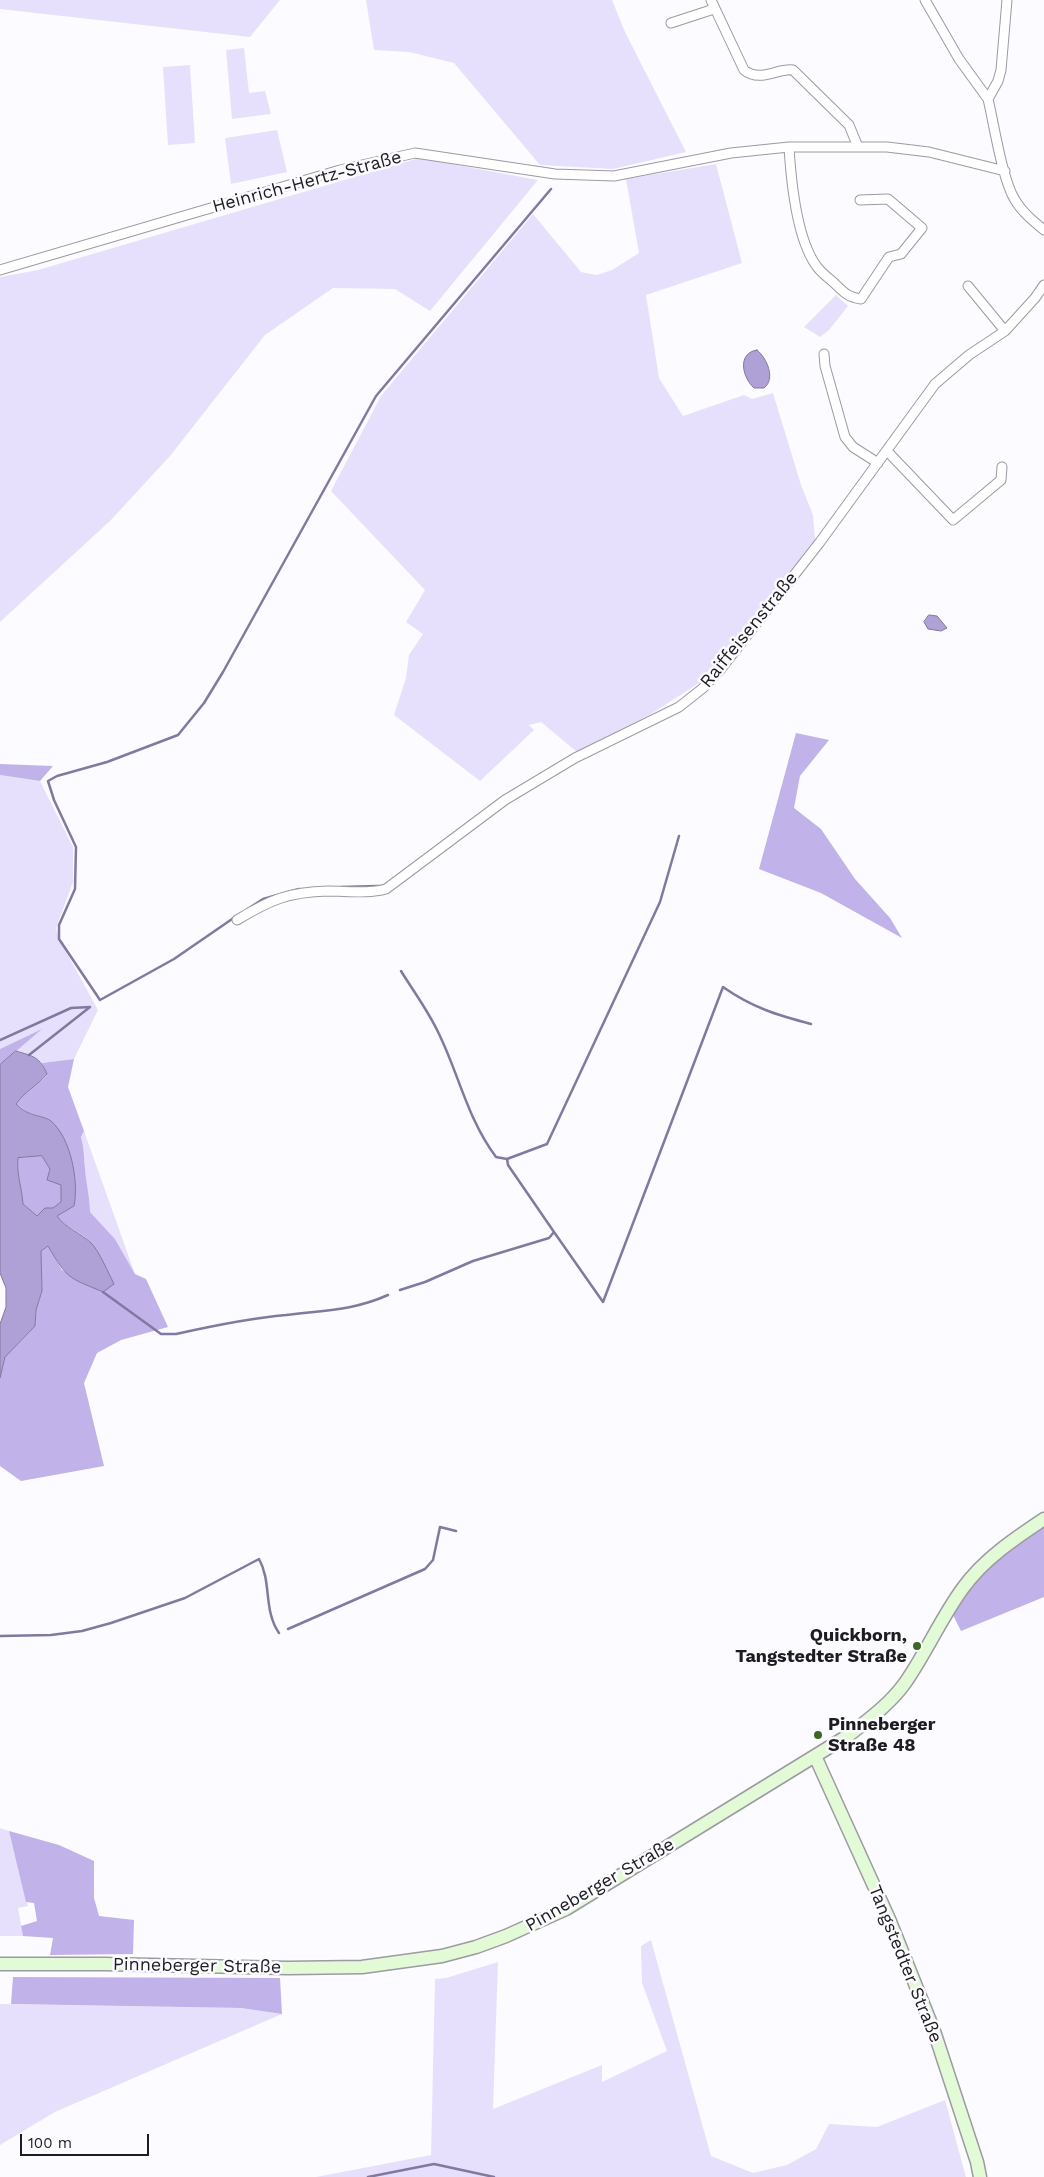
<!DOCTYPE html>
<meta charset="utf-8">
<style>
body{margin:0}
#map{position:relative;width:1044px;height:2177px;overflow:hidden;background:#fcfbff;font-family:"Work Sans",sans-serif}
canvas{display:block}
.scale{position:absolute;left:20px;top:2134px;width:129px;height:22px;box-sizing:border-box;border:2px solid #1d1c1f;border-top:0;padding-left:6px;font-size:15px;line-height:18px;white-space:nowrap;color:#1d1c1f;-webkit-text-stroke:4px #fcfbff;paint-order:stroke}
</style>
<div id="map">
<canvas width="1044" height="2177"></canvas>
<div class="scale">100 m</div>
</div>
<script>
const ctx = document.querySelector('canvas').getContext('2d');
ctx.lineJoin = 'round';
function fill(path, color) { ctx.fillStyle = color; ctx.fill(path, 'evenodd'); }
function trace(path, color, width, dash) { ctx.strokeStyle = color; ctx.lineWidth = width; ctx.lineCap = dash ? 'butt' : 'round'; ctx.setLineDash(dash || []); ctx.stroke(path); }
function drawText(font, color, halo, rows, align = 'center') {
  ctx.font = font + ' "Work Sans",sans-serif'; ctx.lineWidth = 5; ctx.setLineDash([]); ctx.textBaseline = 'middle'; ctx.strokeStyle = halo; ctx.fillStyle = color; for (const [text, x, y, turn = 0] of rows) {
    ctx.save(); ctx.translate(x, y); ctx.rotate((+turn || 0) * Math.PI / 180); ctx.textAlign = isNaN(turn) ? turn : align; if (halo) ctx.strokeText(text, 0, 0); ctx.fillText(text, 0, 0); ctx.restore();
  }
}
fill(new Path2D(`
 M0,0H280L250,37L0,9Z
 M366,0H612L625,32L686,152L613,169L540,165L454,63L409,52L374,50Z
 M244,48L249,93L265,91L271,114L232,119L226,50Z
 M190,65L195,143L168,145L163,67Z
 M277,130L287,172L231,184L225,138Z
 M419,158L538,180L430,311L395,289L333,288L265,335L170,456L110,521L0,622V277L38,270Z
 M716,164L742,263L646,295L659,378L683,416L744,395L752,399L773,393L801,485L813,515L815,540L702,681L651,714L577,752L541,722L529,725L534,730L480,781L394,715L406,678L409,655L423,634L406,622L425,590L331,491L381,396L533,214L581,272L597,275L612,270L639,253L626,179Z
 M836,295L848,306L829,330L820,337L804,327Z
 M0,775L40,781L73,847V882L56,928L59,939L98,1010L74,1059L42,1063L29,1055L16,1051L40,1030L0,1049Z
 M84,1131L135,1274L115,1239L90,1212C90,1197 86,1183 85,1168C84,1157 84,1148 81,1137Z
 M0,1828L9,1831L28,1906L18,1908L23,1936H0Z
 M651,1940L711,2156L753,2173L787,2165L816,2149L829,2124L877,2127L945,2100L966,2177H316L431,2155L435,1979L446,1978L498,1962L493,2109L602,2065V2082L667,2051L642,1983L641,1946Z
 M0,2004L241,2008L282,2014L55,2112L0,2145Z`), '#e7e0fc');
fill(new Path2D(`
 M796,733L829,740L800,776L794,808L821,829L855,879L890,918L902,938L821,893L759,869Z
 M0,764L53,766L40,781L0,775Z
 M42,1029L0,1065V1049Z
 M74,1059L68,1087L84,1131L81,1137C84,1148 84,1157 85,1168C86,1183 90,1197 90,1212L115,1239L135,1274L146,1279L168,1327L121,1340L97,1353L84,1383L104,1466L21,1481L0,1466V1378L5,1357L35,1326L36,1310L42,1291L41,1251L48,1246L62,1270L102,1292C102,1268 102,1247 79,1233C71,1228 62,1224 57,1216L74,1206L51,1121L27,1112L16,1104C24,1092 37,1086 47,1075L42,1063Z
 M42,1156L61,1185V1202L53,1208H45L37,1216L23,1204C22,1188 16,1174 18,1158Z
 M1044,1524V1597L961,1631L953,1615L980,1574Z
 M9,1831L59,1845L94,1861V1898L99,1916L134,1920L133,1954L50,1955L53,1938L23,1936L21,1926L37,1921L34,1903L26,1902Z
 M13,1977L280,1978L282,2014L241,2008L11,2004Z`), '#c1b2e9');
const water = new Path2D(`
 M757,350C767,358 776,379 764,388H754C742,377 737,353 757,350Z
 M929,615L937,616L947,628L941,631L928,629L924,622Z
 M16,1051C33,1056 40,1057 47,1074C37,1086 24,1092 16,1104C20,1108 24,1111 29,1113C35,1116 46,1117 51,1121C71,1138 79,1182 74,1206L57,1216C65,1228 81,1233 91,1243C98,1249 109,1274 114,1284L103,1292C68,1277 68,1280 48,1246L41,1251L42,1291L36,1310L35,1326L5,1357L0,1378V1324L6,1307V1288L0,1273V1065ZM42,1156L50,1169L47,1180L61,1185V1202L53,1208H45L37,1216L23,1204C22,1188 16,1173 18,1158Z`);
fill(water, '#afa0d6');
trace(water, '#83789f', 1);
trace(new Path2D(`
 M341,887L378,886
 M246,910L263,899L299,889
 M235,917L174,959L100,1000L59,939V925L75,889L76,847L54,800L48,781L57,776L107,762L178,735L204,703L223,672L376,396L551,189
 M401,971C414,992 429,1012 439,1034C459,1075 468,1120 496,1157L507,1159
 M0,1040L71,1008L90,1007
 M29,1055L90,1007
 M554,1232L508,1165L507,1159L547,1144L660,902L679,836
 M400,1290L425,1282L473,1261L549,1238L554,1232L603,1302L723,987C753,1008 777,1015 811,1024
 M103,1292L161,1334H176C212,1326 250,1318 286,1315C324,1310 352,1311 388,1295
 M288,1629L425,1569L433,1560L440,1527L456,1531
 M0,1636L51,1635L82,1631L111,1623L185,1598L259,1559C272,1582 263,1610 279,1633
 M368,2177L434,2164L494,2177`), '#83789f', 2.5);
const street = new Path2D(`
 M711,0L744,70C760,83 777,68 793,70L849,125L858,147
 M925,0L959,59L988,99
 M1007,0L1001,70L998,81L988,99C994,124 1002,179 1015,200C1022,212 1033,221 1044,230
 M671,23L714,9
 M789,147C791,180 797,242 818,268C822,273 827,277 832,281C843,291 846,297 861,299L889,257L901,254L922,228L888,199L860,200
 M0,270L340,170L415,153L555,174L614,176L731,153L789,147H887L929,152L1005,171
 M968,286L1005,331
 M824,354L825,366L845,437L853,447L878,463
 M887,451L953,520L1001,480L1002,467
 M237,920C270,900 288,892 328,891C347,891 368,894 386,889L505,800L575,758L679,707L703,688L720,670L820,542L935,384L969,355L1005,331L1035,298L1044,285`);
const secondary = new Path2D(`
 M815,1756L889,1919L934,2031L977,2162L980,2177
 M0,1964H105L288,1968L362,1967L442,1956L476,1947L506,1936L566,1909L849,1735C869,1719 890,1704 905,1683C926,1653 941,1618 963,1588C984,1559 1014,1539 1044,1519`);
trace(street, '#9c9aa2', 11);
trace(secondary, '#9c9aa2', 15);
trace(street, '#fff', 9);
trace(secondary, '#e2fad5', 12);
for (const [x, y, r, color] of [
 [917,1646,5,"#3e6724"],
 [818,1735,5,"#3e6724"]
]) { const dot = new Path2D(); dot.arc(x, y, r, 0, 2 * Math.PI); ctx.fillStyle = color; ctx.fill(dot); trace(dot, '#fcfbff', 2); }
drawText('18px', '#1d1c1f', '#fcfbff', [
 ["Heinrich-Hertz-Straße",307,182,-15],
 ["Raiffeisenstraße",749,630,-51],
 ["Pinneberger Straße",600,1885,-30],
 ["Tangstedter Straße",905,1964,68],
 ["Pinneberger Straße",197,1966,1]
]);
drawText('bold 18px', '#1d1c1f', '#fcfbff', [
 ["Quickborn,",907,1636],
 ["Tangstedter Straße",907,1657],
 ["Pinneberger",828,1725,"left"],
 ["Straße 48",828,1746,"left"]
], 'right');
</script>
